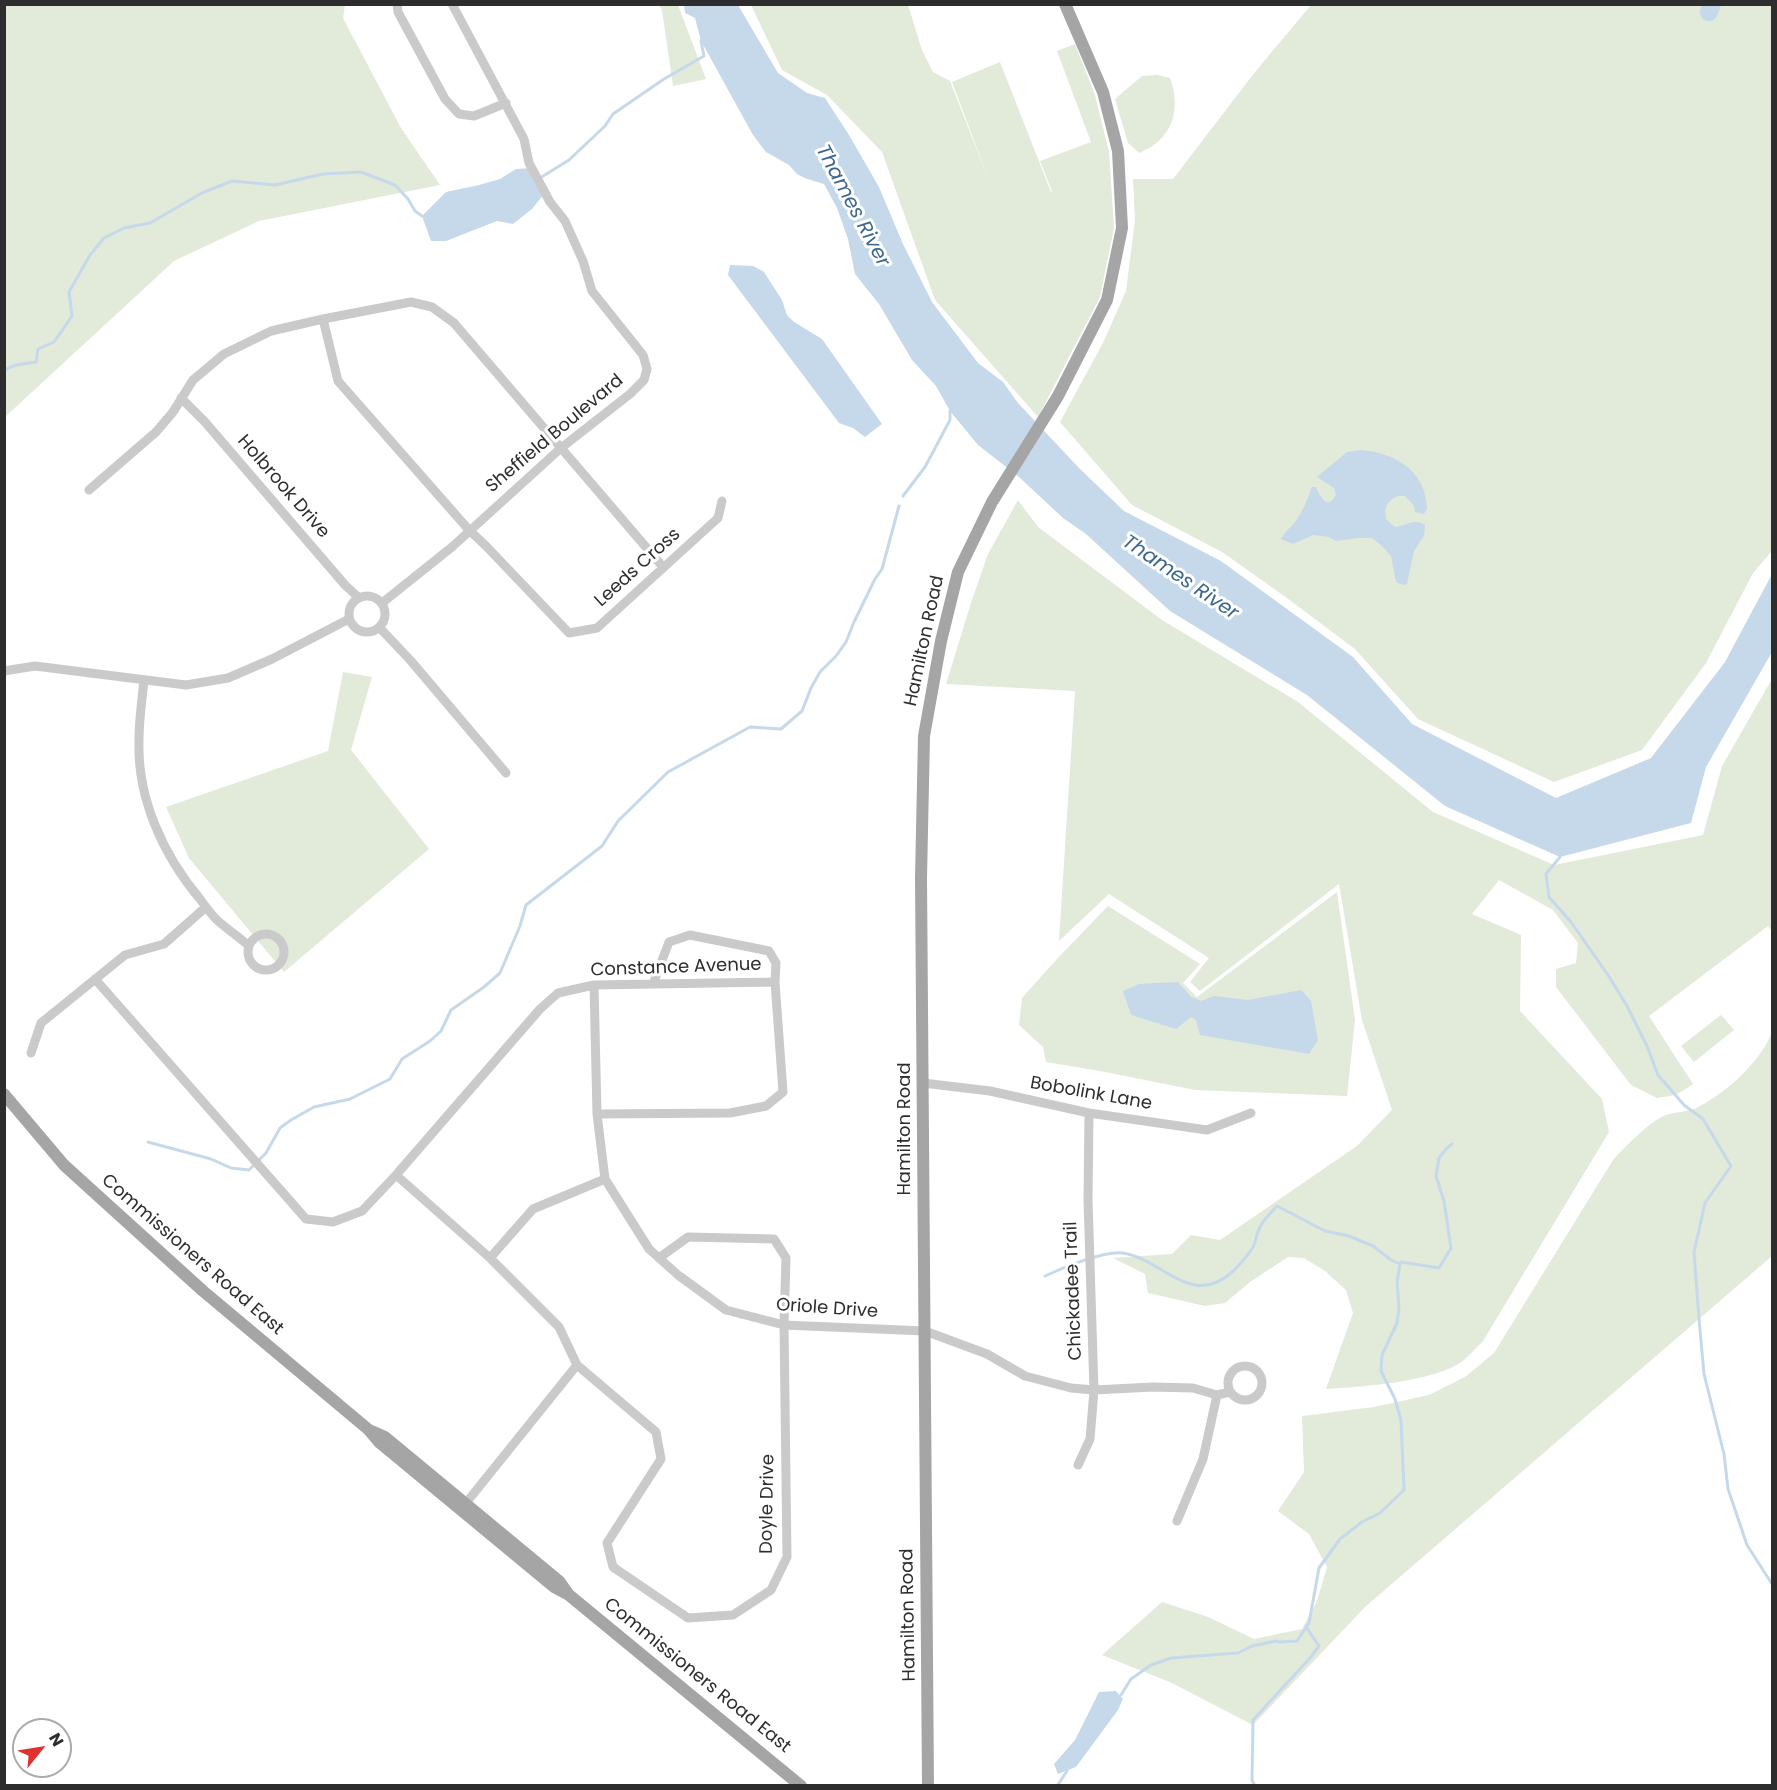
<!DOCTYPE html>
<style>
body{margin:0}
#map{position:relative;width:1777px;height:1790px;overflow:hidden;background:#fff;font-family:Poppins,sans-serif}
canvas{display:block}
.frame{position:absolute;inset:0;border:6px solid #2d2d2d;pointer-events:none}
.north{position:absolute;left:12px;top:1718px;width:60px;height:60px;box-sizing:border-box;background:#fff;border:2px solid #ababab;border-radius:50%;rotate:60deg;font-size:16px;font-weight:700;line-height:24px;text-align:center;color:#2d2d2d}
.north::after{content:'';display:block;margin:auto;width:21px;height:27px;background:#e23030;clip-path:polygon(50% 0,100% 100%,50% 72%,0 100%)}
</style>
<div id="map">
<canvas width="1777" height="1790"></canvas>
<div class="frame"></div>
<div class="north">N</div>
</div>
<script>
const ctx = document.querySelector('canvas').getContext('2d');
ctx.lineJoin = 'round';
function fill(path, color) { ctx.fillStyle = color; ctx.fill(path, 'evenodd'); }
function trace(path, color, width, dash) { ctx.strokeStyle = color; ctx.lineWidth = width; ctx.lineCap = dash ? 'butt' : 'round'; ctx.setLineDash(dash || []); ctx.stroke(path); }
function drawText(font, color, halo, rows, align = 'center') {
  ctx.font = font + ' Poppins,sans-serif'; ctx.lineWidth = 6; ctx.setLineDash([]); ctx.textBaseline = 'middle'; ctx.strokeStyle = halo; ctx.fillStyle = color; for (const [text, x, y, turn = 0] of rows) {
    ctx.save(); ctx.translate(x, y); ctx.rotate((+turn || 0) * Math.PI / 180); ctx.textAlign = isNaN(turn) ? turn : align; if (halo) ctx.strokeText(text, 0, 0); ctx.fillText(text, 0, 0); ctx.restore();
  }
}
fill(new Path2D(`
 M5,4L345,5L343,18L401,128L440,185L259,221L174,261L5,417Z
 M659,5H678L706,79L673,86L662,10Z
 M751,5H908L922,50L933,72L950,81L990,183L952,82L1000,62L1051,192L1052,191L1040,161L1091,142L1057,51L1075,44L1095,95L1109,152L1114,228L1100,297L1038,417L935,300L882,152L827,95L782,70Z
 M1311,5H1772V551L1753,573L1706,663L1642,750L1554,782L1418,719L1355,649L1287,598L1222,552L1132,505L1060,422L1103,343L1126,291L1135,220L1133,179H1173L1255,72Z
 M1157,75L1170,78C1182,110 1172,140 1139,153L1128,143L1115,99L1142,76Z
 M1018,500L1038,527L1162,620L1298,702L1433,812L1554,865L1703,835L1722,766L1772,679V932L1768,926L1649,1016L1693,1084L1676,1095L1657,1098L1631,1085L1556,987V969L1576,963L1578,943L1553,910L1499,880L1472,914L1521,935L1520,1011L1602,1099L1609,1132L1483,1341C1476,1348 1470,1355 1463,1361C1433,1382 1362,1387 1326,1389L1353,1313L1346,1290L1325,1271L1304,1258L1288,1257L1250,1282L1225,1303L1205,1306L1148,1293L1145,1274L1113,1258L1172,1254L1191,1235L1220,1240L1357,1146L1392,1110L1362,1020L1339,884L1200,991L1190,982L1209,958L1109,894L1059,941L1075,691L946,684L971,603L988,554Z
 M343,672L372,677L351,750L429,849L284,972L189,858L166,807L328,751Z
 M1337,892L1355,1020L1347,1096L1195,1090L1100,1071L1046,1062L1043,1047L1019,1025L1022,998L1056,960L1108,906L1200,964L1183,983L1197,997Z
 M1721,1015L1734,1030L1694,1062L1681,1046Z
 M1772,1032V1256L1365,1607L1253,1725L1172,1683L1102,1655L1162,1602L1208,1617L1254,1639L1302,1629L1317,1601L1327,1567L1309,1534L1278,1511L1304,1472L1302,1416L1374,1407L1429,1395L1465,1377L1494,1353L1613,1160C1626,1146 1649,1122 1666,1115C1675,1112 1685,1112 1694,1109C1724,1095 1760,1063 1772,1032Z`), '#e2eada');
fill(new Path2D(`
 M684,5H738L778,73L807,93L825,98L849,135L879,187L903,244L932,302L978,363L1003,382L1018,403L1079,468L1124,511L1221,561L1353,657L1412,724L1556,798L1651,758L1725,662L1772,574V652L1706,767L1691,823L1560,857L1445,806L1307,695L1170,611L1086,534L1063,518L1019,477L978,445L950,411L936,386L912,360L879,304L855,274L848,239L837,208L824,184L807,179L797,174L789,165L766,152L753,135L701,41L695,18L685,13Z
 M532,168L544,194L532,209L513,224L497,221L446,241H431L422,216L446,192L479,185L500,179L516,169Z
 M730,265L753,266L764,272L782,300L787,315L794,322L822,339L882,424L865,437L853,428L839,423L728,275Z
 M1361,450C1396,453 1426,471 1427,509L1424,514L1415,512L1414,506L1405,496C1394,495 1389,500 1385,510L1386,519L1395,527C1406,526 1414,517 1425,525L1424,536L1414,551L1407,584L1403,585L1396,582L1391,556L1381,545L1372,538H1357L1336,541L1329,537L1313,535L1293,544L1281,539C1285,531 1292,527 1297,519C1304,509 1308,498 1312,487H1316C1320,496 1327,511 1336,495L1334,488L1317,477L1347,452Z
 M1178,982L1191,997L1201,1001L1214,996L1248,1000L1301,990L1311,1001L1318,1040L1309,1054L1200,1035L1196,1020L1191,1017L1176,1029L1131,1015L1123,991L1139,984Z
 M1116,1691L1123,1699L1118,1710L1076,1767L1058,1774L1054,1764L1075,1740L1099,1692Z`), '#c6d9ea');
trace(new Path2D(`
 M540,178L569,160L605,126L613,114L664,79L704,56L701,41
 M4,370L16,365L36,362L38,349L54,342L72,316L69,292L90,255L104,238L124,228L150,223L202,193L232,181L275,185L323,174L361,172L395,185L408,199L415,211L422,216
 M903,496L925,467L950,420V411
 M1560,857L1546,874L1549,897L1571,922L1608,975L1627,1006L1647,1046L1658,1075L1684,1105L1703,1119L1731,1166L1705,1203L1694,1252L1699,1319L1704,1374L1724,1454L1728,1489L1747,1545L1772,1584
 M148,1142L211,1159L231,1168L249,1170L266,1153L280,1128L291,1120L314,1107L350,1099L390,1079L402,1059L430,1041L441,1031L451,1010L484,987L500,973L520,926L526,905L602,846L618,821L668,772L750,727L781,729L802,711L811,688L820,672L836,656L846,642L854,622L875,579L882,569L899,506
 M1045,1276C1062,1268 1105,1250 1123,1253C1163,1259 1190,1308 1231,1273C1237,1268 1251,1252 1254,1245C1256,1239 1257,1233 1260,1227C1263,1220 1271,1213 1277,1206L1325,1231L1349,1236L1373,1246L1391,1260L1400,1264L1401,1262L1439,1268L1451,1248L1444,1201L1436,1176L1439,1158L1446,1149L1452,1144
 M1121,1695L1131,1679L1151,1665L1171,1658L1238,1653L1252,1646L1276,1641L1279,1642L1297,1641L1309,1623L1319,1568L1340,1539L1362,1522L1380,1513L1404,1490L1401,1420L1395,1399L1381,1371L1382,1355L1397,1323L1399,1308L1397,1282L1400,1264
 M1057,1786L1067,1771
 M1255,1786L1252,1780L1253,1720L1310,1658L1319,1646L1306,1627`), '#c6d9ea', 3);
trace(new Path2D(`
 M1709,12L1712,4`), '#c6d9ea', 18);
trace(new Path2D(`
 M397,4L398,12L445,99L459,114L474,116L506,103
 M323,319L338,381L469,530L486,546L569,633L597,628L718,518L722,501
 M181,398L205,422L345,585L358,597
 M89,490L156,432L173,412L193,380L224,354L271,331L323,319L411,302L432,307L454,323L663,567
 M349 614a18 18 0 1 1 36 0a18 18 0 1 1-36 0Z
 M382,603L452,547L561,448L630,394L644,380L647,369L643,355L592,291L583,261L565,221L550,202L529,163L524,139L452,4
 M379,627L411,661L506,773
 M4,671L35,666L186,685L228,678L272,659L349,619
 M144,680C142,700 139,720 139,740C137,798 163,855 200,899C205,906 211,914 217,920C227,929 239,937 249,946
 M248 952a18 18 0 1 1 36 0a18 18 0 1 1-36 0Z
 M95,979L306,1219L333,1222L362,1211L396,1175L540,1009L558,993L594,985L775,982L783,1092L766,1106L730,1113L597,1114
 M653,984L669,942L690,935L769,951L776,963L775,982
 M594,985L597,1114L605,1179L649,1249L678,1275L726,1310L784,1325L925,1331L987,1354L1025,1376L1071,1388L1094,1390L1153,1387L1193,1388L1217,1395L1230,1392
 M31,1053L41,1023L125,955L164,944L206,907
 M923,1083L990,1091L1089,1113L1207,1130L1251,1113
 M396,1175L490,1258L559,1327L577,1365L656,1432L661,1459L607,1543L613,1567L688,1618L733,1615L771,1590L787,1557L784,1325L786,1258L774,1239L688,1237L659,1258
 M490,1258L533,1209L605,1179
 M1228 1383a17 17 0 1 1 34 0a17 17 0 1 1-34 0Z
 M1078,1465L1090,1439L1094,1390L1088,1200L1089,1113
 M466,1503L577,1365
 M1177,1521L1203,1459L1217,1395`), '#cacaca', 9);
trace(new Path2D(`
 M4,1094L64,1165L203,1291L369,1430L380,1443L554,1587L569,1595L559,1581L385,1437L369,1430
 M569,1595L801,1786
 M928,1786L921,878L924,736L941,641L958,572L992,502L1058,396L1107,300L1122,228L1118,151L1103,92L1065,4`), '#a5a5a5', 12);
drawText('18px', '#2d2d2d', '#fff', [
 ["Sheffield Boulevard",555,434,-40],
 ["Holbrook Drive",283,487,49],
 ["Leeds Cross",638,568,-42],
 ["Hamilton Road",925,641,-78],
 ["Constance Avenue",676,968,-2],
 ["Bobolink Lane",1091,1094,10],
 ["Hamilton Road",905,1129,-90],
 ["Commissioners Road East",192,1255,41],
 ["Chickadee Trail",1074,1291,-92],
 ["Oriole Drive",827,1309,4],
 ["Doyle Drive",768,1504,-89],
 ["Hamilton Road",909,1615,-91],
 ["Commissioners Road East",697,1676,39]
]);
drawText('italic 20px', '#3c688d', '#fff', [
 ["Thames River",852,206,62],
 ["Thames River",1180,578,34]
]);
</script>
